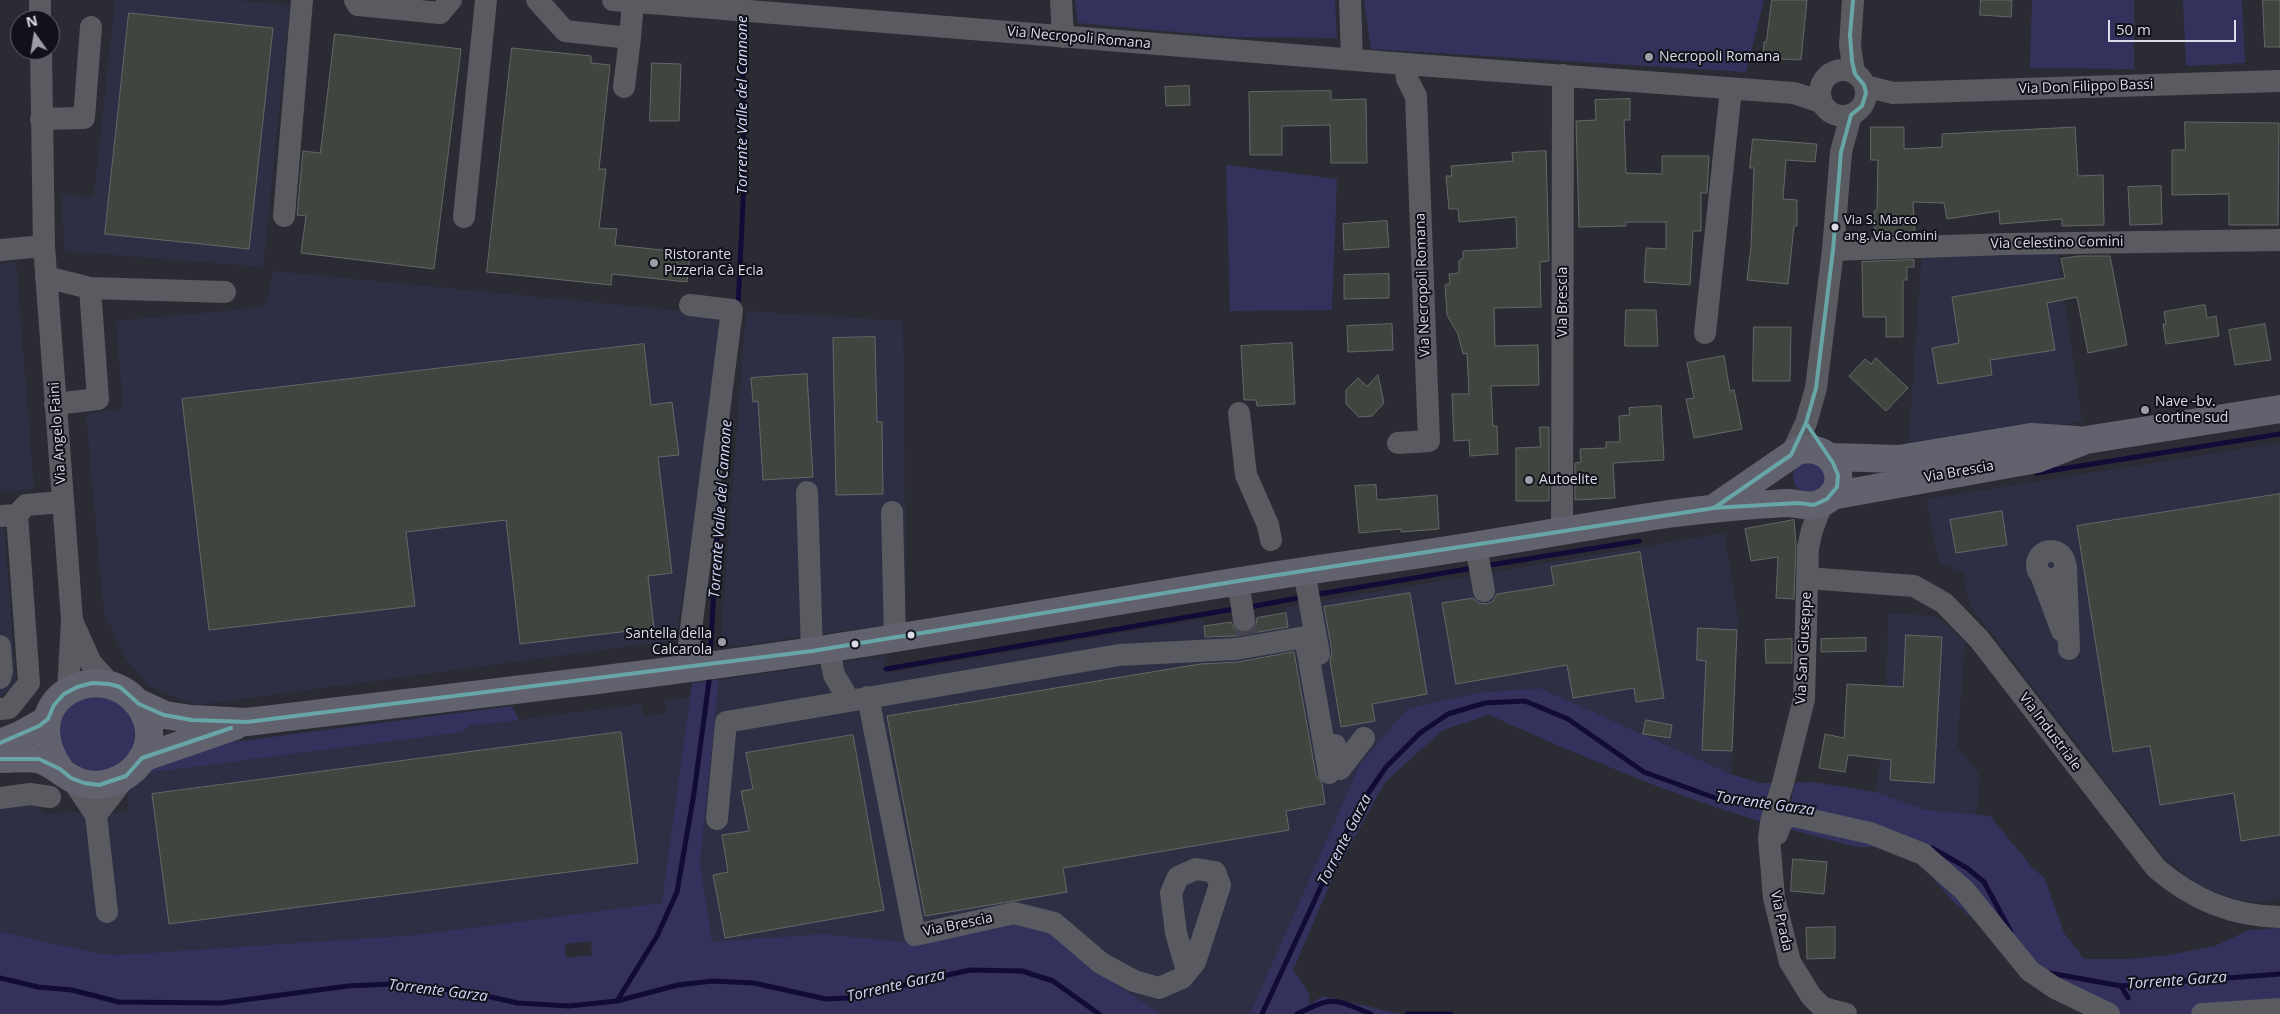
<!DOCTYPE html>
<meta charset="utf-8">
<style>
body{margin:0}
#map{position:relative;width:2280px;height:1014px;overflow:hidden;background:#2b2b34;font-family:"Open Sans",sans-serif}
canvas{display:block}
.north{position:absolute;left:10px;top:10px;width:50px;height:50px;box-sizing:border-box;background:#111119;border:1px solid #61626b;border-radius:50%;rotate:347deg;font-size:14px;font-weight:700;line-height:20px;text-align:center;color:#dadbe6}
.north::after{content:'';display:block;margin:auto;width:18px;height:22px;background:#9d9da8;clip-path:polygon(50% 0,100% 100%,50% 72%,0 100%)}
.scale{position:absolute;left:2108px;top:20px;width:128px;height:22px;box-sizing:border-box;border:2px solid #dadbe6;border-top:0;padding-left:6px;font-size:15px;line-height:18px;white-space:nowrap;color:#dadbe6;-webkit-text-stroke:4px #111119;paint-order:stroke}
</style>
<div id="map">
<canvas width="2280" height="1014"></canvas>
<div class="north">N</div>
<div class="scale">50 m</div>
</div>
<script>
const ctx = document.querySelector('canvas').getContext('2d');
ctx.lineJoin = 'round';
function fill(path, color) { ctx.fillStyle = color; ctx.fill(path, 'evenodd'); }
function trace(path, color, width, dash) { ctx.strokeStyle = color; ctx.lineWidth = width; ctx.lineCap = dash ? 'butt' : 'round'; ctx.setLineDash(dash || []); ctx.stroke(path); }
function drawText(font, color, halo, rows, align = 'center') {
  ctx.font = font + ' "Open Sans",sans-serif'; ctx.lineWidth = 4; ctx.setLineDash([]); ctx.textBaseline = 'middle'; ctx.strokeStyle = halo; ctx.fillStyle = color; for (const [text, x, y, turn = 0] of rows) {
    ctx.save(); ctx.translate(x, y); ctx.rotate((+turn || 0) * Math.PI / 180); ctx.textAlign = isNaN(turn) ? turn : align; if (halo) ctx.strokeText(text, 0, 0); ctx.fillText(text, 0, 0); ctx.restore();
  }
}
fill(new Path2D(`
 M115,0H235L290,5L263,267L64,251L62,195L94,197Z
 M2057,249L2082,421L1908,452L1922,252Z
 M16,262L34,489L0,492V264Z
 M273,271L724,315L676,640L198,705L150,687L126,659L104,613L86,414L123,408L116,321L266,307Z
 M746,311L903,321L906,599L888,600L884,625L732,647L721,637Z
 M2280,443V899L2257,902L2239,900L2205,888L2190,879L2163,856L1969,604L1963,573L1939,563L1926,499Z
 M0,526H4L16,681L13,687L0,697Z
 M1724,533L1738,618L1731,774L1540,688L1477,693L1407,709L1360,764L1250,1014H1161L1011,918L904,942L824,934L711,943L700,862L719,680L884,656L887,673L1202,619L1204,626L1286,613L1285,607Z
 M1888,613L1936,616L1965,642L1957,746L1980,776L1976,815L1926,810L1876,792L1886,708Z
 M690,697L663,903L415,935L118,955L102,954L0,932V807L31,803L45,815L69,812L96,815L129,811L127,790L146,773L463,732L468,726L641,704L643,716L666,713L665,700Z`), '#2e2f44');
fill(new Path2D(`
 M1075,0H1335L1337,38L1232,37L1078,23Z
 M1364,0H1764L1746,72L1371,49Z
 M2032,0H2134V69L2030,68Z
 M2183,0H2242L2245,63L2186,66Z
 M1226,165L1337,179L1332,310L1230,311Z
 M1793 477a16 16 0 1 1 32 0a16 16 0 1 1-32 0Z
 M719,680L700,862L712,942L824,934L904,942L1011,918L1046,926L1090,967L1161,1014H0V932L102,954L118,955L415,935L662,903L692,683ZM591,941L592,955L566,958L565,944Z
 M1540,688L1731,774L1760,783H1778L1762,822C1668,794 1579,755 1489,715L1443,730L1385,782L1334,875L1293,970L1309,993V1005L1323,996L1401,1014H1250L1360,764L1407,709L1477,693Z
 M59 733a38 38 0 1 1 76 0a38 38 0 1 1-76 0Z
 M512,706L519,720L468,726L463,732L146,773L164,760L217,744Z
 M1812,782L1876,792L1926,810L1990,816L2031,866L2045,879L2064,933L2084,959H2129L2169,955L2215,946L2249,930L2280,928V1014H2098L2037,983L1999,943L1953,901L1914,857L1874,847H1856L1785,828L1795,783Z`), '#34325c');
trace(new Path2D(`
 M738,307L744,182L742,15
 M2036,473L2280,434
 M1484,566L1639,541
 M1314,595L1473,568
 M1250,607L1303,597
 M710,658L720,487
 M886,669L1234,609
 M1932,848L1967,868L1984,882L2011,932
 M2050,973L2121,986L2280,974
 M0,978L38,987L72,990L119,1002L221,1003L348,986L390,984L463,991L518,1003L569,1006L617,1001L678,985L712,981L754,983L826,999L847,998L970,970L1022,971L1053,981L1099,1014
 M2121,986L2128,998
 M617,1001L657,936L677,892L694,793L710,674
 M1262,1014L1356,811L1386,767L1420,733L1448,714L1485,703L1525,701L1568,719L1644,772L1718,799L1771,802
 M1297,1014C1335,995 1333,999 1371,1014
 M1407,1014H1451`), '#120b37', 5);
const building = new Path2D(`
 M1772,0H1807L1801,60L1763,58L1764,42H1766Z
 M1981,0H2012L2011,17L1980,15Z
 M2263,0H2280V47H2265Z
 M129,13L273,28L249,249L105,234Z
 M335,34L461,49L434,269L301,253L306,216L297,215L303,151L320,153Z
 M512,48L591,56V63L610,65L599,169H606L599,228L617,229L615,245L690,253L687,282L612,274L611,285L487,272Z
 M652,63L681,64L679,121H650Z
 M1189,86L1190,105L1166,106L1165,87Z
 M1331,91V100L1366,99L1367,163H1331L1330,125L1282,126V155H1250L1249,92Z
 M1630,99V120H1624L1626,173L1662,174V156H1709L1707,193H1701V231H1693L1690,285L1644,282L1646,248L1666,249V222H1626V226L1579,227L1576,121L1596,120L1595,100Z
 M2185,122L2279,123L2278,225H2229V194L2172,195V150H2185Z
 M1871,127H1904V149L1942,147V134L2075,127L2078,176L2103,175L2104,225L2062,226V219L2000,224L1999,211L1947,219L1944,203L1913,202L1915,233L1875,235L1874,211H1877L1878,160H1871Z
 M1753,139L1817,144L1815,162L1786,160L1783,199L1797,200V226H1794L1788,284L1747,280L1751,246L1754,168H1750Z
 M1546,151L1549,261L1540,262L1541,307L1494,308L1495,346L1538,345L1539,385L1491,386L1493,426H1497L1498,454L1470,456L1469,440L1454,441L1452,394H1469L1467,353L1463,354L1458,334L1447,315L1445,285L1450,283L1449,274L1459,273V261L1463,258V251L1517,248L1516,217L1459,222L1458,209H1449L1446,176H1452L1451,166L1513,161L1512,153Z
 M2161,186L2162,224L2130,225L2128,187Z
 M1387,221L1389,247L1344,250L1343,224Z
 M2079,256H2110L2127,345L2088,353L2077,297L2047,303L2055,350L1990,360L1992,375L1938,384L1932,348L1959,343L1952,297L2065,278L2061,259Z
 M1914,260V267H1907V280H1903V337H1886V317H1863L1862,262Z
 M1389,274V298L1344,299V275Z
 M2205,305L2207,318L2216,316L2219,336L2166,344L2163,324H2166L2164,312Z
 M1626,310H1656L1658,346H1625Z
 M1392,324L1393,350L1348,352L1347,326Z
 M2265,324L2271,360L2235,365L2229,330Z
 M1754,327H1791L1790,381H1753Z
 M875,337L877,422H882L883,494L836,495L833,338Z
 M1292,343L1295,404L1257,406L1256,400H1244L1241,346Z
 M644,344L651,405L672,402L679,455L658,457L672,573L648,576L654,628L520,644L506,520L406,532L415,606L209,630L182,399Z
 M1724,356L1730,391L1734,390L1742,429L1694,438L1686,399L1694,398L1687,363Z
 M1876,358L1908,388L1886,411L1849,376L1865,359L1871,364Z
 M807,374L813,477L763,480L758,401L753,402L751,378Z
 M1378,375L1384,403L1372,416L1359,417L1346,404V390L1358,378L1367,386Z
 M1661,406L1664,460L1613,463L1615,498L1575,500V463L1581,462L1580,449L1606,448V442H1620L1619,416L1630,415L1629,408Z
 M1540,427H1549V501H1516V448L1540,447Z
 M1376,485L1377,500L1437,495L1439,529L1401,532V529L1359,533L1355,486Z
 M2280,494V835L2241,841L2234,793L2160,805L2150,746L2113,752L2077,526Z
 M2002,511L2007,545L1956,553L1950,520Z
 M1794,520L1796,542L1794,599L1776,598L1778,557L1751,561L1745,529Z
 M1640,552L1664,698L1636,702L1634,688L1573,698L1567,665L1456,684L1442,603L1473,598L1479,603L1487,604L1493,601L1497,594L1554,585L1551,567Z
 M1410,593L1427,694L1372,704L1375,721L1341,727L1330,661L1332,652L1324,607Z
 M1286,613L1288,627L1235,636L1205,637L1204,626L1231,622L1234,628L1239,632L1246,633L1256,625L1257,618Z
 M1698,628L1737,630L1732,751L1702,750L1706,661L1697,660Z
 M1906,635L1942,637L1934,783L1890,780L1891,760L1848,755L1845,772L1819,768L1825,734L1844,738L1847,684L1903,687Z
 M1866,638V651L1821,652V639Z
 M1792,639V663H1766L1765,640Z
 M1294,652L1316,775L1322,783L1325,804L1286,811L1289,830L1063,868L1067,892L925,916L887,716L1200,664L1238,662Z
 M1646,720L1672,725L1670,738L1643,734Z
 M621,732L638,863L169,924L152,794Z
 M853,735L884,910L725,938L713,875L728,872L722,835L749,831L741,791L753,789L746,753Z
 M1793,859L1827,862L1824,894L1791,891Z
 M1835,927V958L1807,959L1806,928Z`);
fill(building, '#41453f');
trace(building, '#656767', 1);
trace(new Path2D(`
 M1244,620L1247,635`), '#45454f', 22, [22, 11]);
trace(new Path2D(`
 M40,0V20
 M355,0L358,5L440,13L451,0
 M537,0L565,31L630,38L633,2
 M613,0L1405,64L1794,93L1821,102
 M1061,0L1063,37
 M1350,0L1352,60
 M1853,0L1850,45L1854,73
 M41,50L44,246L72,620L68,691
 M1820 93a23 23 0 1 1 46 0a23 23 0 1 1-46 0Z
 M1865,86L1893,93L2280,81
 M624,87L630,38
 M41,119L84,118L91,27
 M284,216L302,0
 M464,217L486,0
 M0,250L44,246
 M1833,250L2006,244L2280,240
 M46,277L90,288L98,399L55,404
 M90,288L225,292
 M1705,333L1731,89
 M1239,413L1246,475L1268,525L1271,540
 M1398,443L1429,441L1416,96L1407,79L1405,64
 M1791,455L1806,423L1816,388L1833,250L1841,152L1851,115
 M807,492L812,651
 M1823,502L1812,530L1808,548L1804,699L1783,783L1771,822L1769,838L1774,898L1790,962L1811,996L1823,1008L1846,1014
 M892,512L895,637
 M0,516L17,515L26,505L63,502
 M1562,530L1563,75
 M1476,546L1484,591
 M2037 565a14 14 0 1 1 28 0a14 14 0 1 1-28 0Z
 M2066,567L2069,649
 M1304,571L1319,654
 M2041,575L2062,631
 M1807,578L1914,586L1944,603L1979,639L2156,868C2193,900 2232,916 2280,917
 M1238,581L1244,620
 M73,623L91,663L110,684
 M0,646L2,671L0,678
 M829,648L834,675L849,700
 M686,668L732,310L690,305
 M868,697L915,935L1014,913L1054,923L1101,963L1134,981L1159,988L1182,978L1195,962L1220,885L1215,872L1196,869L1178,877L1171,893L1176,933L1187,971
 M0,709L9,708L29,683L17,515
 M1335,745L1340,769L1364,738
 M71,778L96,815L107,912
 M0,798L30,794L50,797
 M96,815L126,776
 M717,819L726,722L1119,655L1236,649L1305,637L1329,773
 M1774,835L1777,834L1785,814L1870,833L1923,854L1964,890L2030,971L2055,988L2109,1014
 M2202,1014L2280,1009`), '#5a5a61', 22);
trace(new Path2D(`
 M1830,457L1899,459L2031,437L2077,440
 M1831,496L2037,459L2086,440L2280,409
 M139,703L165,715L191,719L247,722C440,698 634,678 826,649C962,628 1098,604 1234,582C1318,568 1402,558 1485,544C1546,534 1607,523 1668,514C1707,509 1746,505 1786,503C1797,503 1809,508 1819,504C1855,491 1837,439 1797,451L1714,508
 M0,743L20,735L47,720
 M142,758L235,726
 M0,759C12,759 26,757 38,759C51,762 60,772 71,778C91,790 117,785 134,769C176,727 123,662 70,690C39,707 41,744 60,769`), '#62626f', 28);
trace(new Path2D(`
 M1712,508L1798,503L1814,505L1827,499L1837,487L1838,475L1833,463L1806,423
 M0,743L39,726L48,719L54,705L64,694L77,687L92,683L109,684L120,687L139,704L164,715L192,720L247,722L812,651L1238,581L1714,508L1791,455L1806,423L1816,388L1833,250L1841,152L1851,115L1862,106L1866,93L1864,85L1855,74L1852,61L1850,35L1853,0
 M0,759H39L60,769L71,778L84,783L99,785L126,776L142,758L231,728`), '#68a5a6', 4);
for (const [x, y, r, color] of [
 [1649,57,5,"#9d9da8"],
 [1835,227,4.5,"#dadbe6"],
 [654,263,5,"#9d9da8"],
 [2145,410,5,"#9d9da8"],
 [1529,480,5,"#9d9da8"],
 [911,635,4.5,"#dadbe6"],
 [722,642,5,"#9d9da8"],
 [855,644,4.5,"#dadbe6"]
]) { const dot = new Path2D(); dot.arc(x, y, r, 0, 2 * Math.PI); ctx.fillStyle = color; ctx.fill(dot); trace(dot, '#111119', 2); }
drawText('13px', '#dadbe6', '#111119', [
 ["Via S. Marco",1844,220],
 ["ang. Via Comini",1844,236]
], 'left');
drawText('14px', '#dadbe6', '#111119', [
 ["Via Necropoli Romana",1079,38,5],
 ["Via Don Filippo Bassi",2086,87,-2],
 ["Via Celestino Comini",2057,243,-1],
 ["Via Necropoli Romana",1423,285,-92],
 ["Via Brescia",1563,302,-90],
 ["Via Angelo Faini",58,433,-94],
 ["Via Brescia",1959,472,-10],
 ["Via San Giuseppe",1804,648,-87],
 ["Via Industriale",2050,732,53],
 ["Via Prada",1781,921,78],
 ["Via Brescia",958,925,-12]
]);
drawText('14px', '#dadbe6', '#111119', [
 ["Necropoli Romana",1659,57],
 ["Ristorante",664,255],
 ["Pizzeria Cà Ecia",664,271],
 ["Nave -bv.",2155,402],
 ["cortine sud",2155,418],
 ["Autoelite",1539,480],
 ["Santella della",712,634,"right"],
 ["Calcarola",712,650,"right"]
], 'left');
drawText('italic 15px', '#d3d5f7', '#111119', [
 ["Torrente Valle del Cannone",743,105,-90],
 ["Torrente Valle del Cannone",721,509,-86],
 ["Torrente Garza",1765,804,8],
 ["Torrente Garza",1345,840,-63],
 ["Torrente Garza",2177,981,-4],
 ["Torrente Garza",896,986,-13],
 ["Torrente Garza",438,991,7]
]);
</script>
